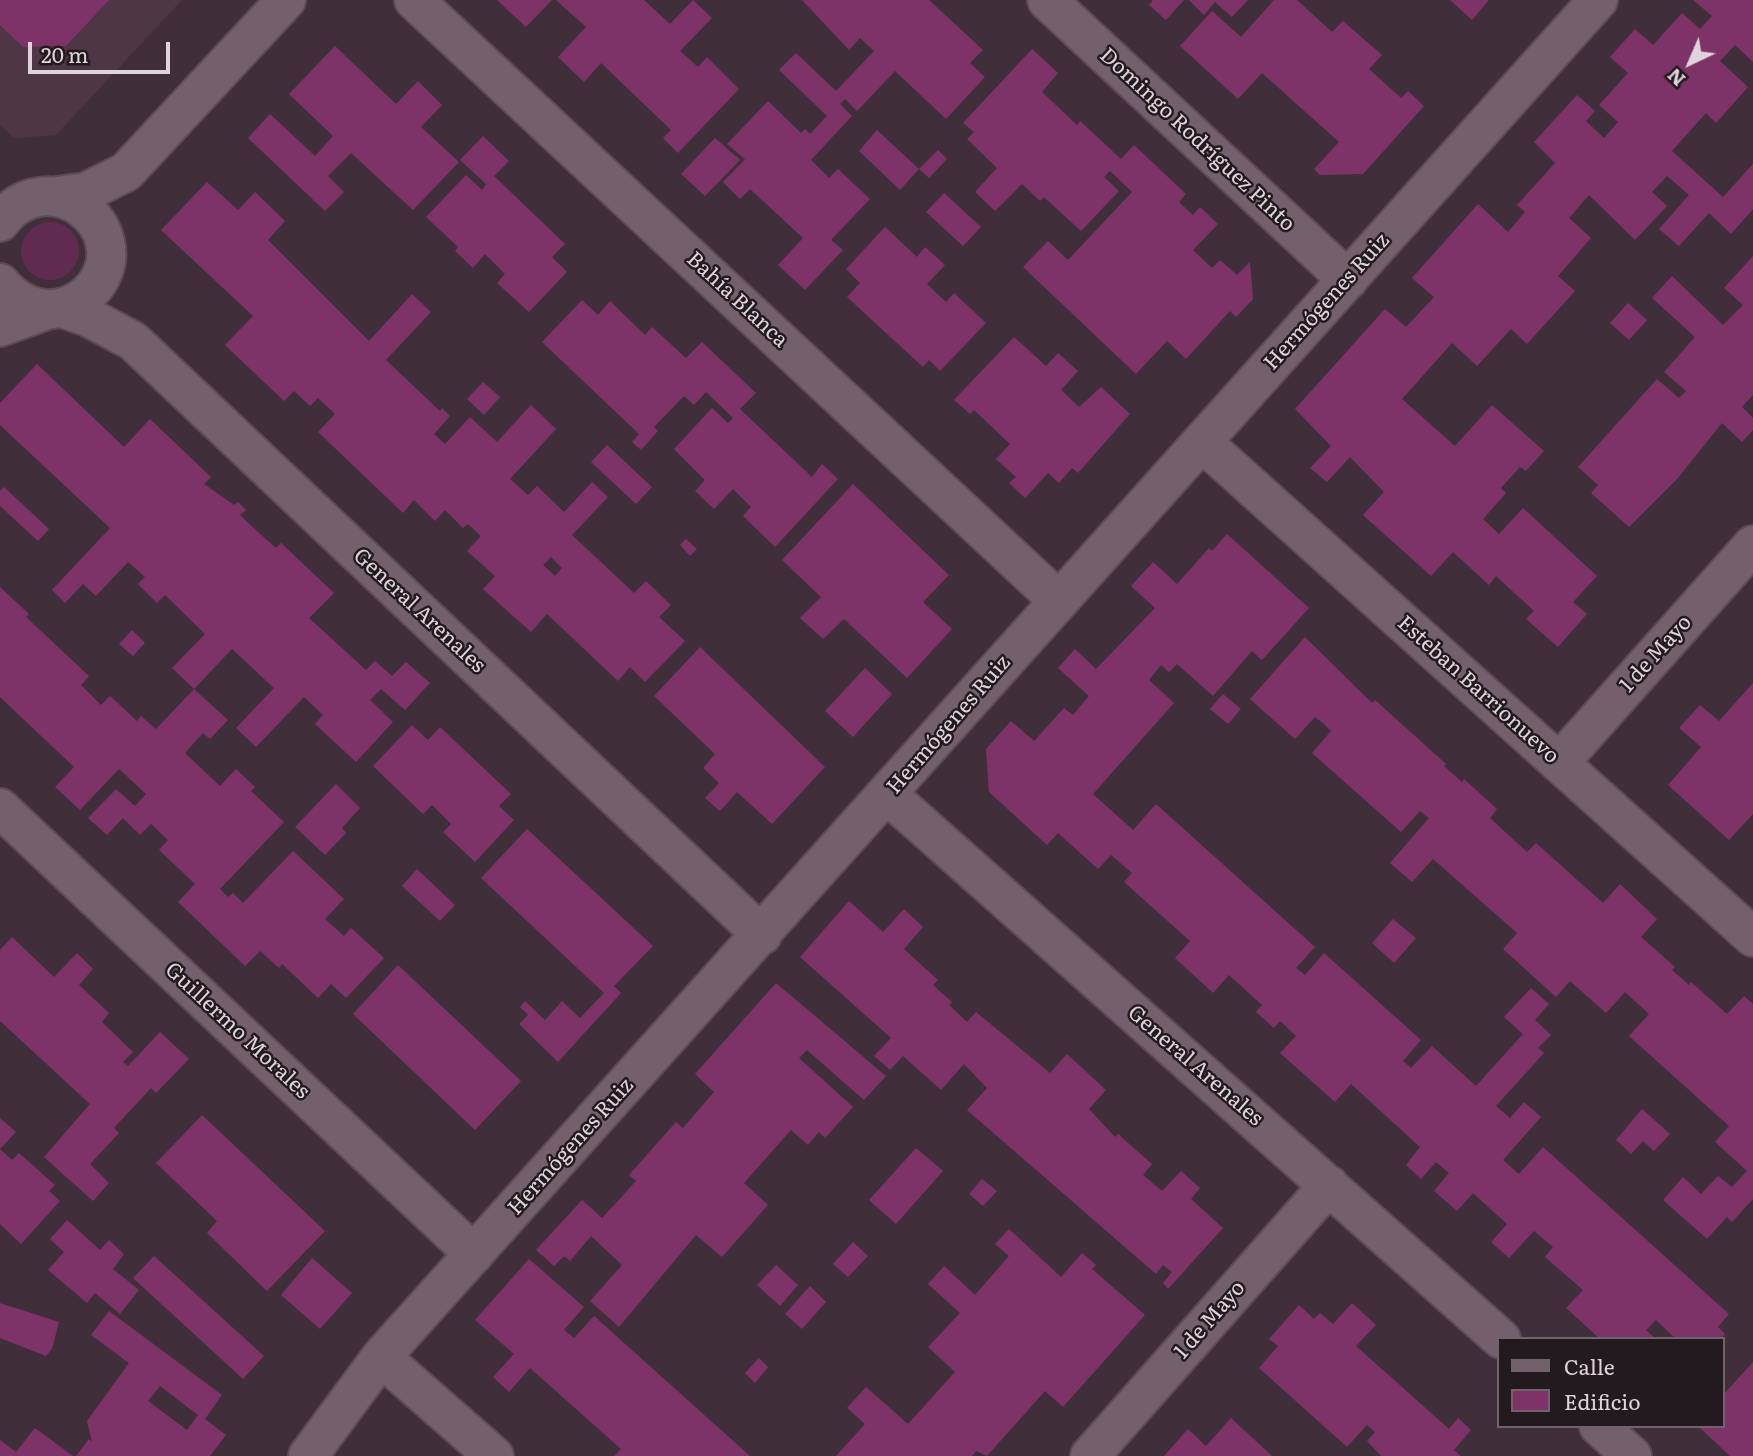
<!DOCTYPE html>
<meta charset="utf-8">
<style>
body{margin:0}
#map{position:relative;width:1753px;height:1456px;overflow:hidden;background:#402f3a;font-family:Literata,serif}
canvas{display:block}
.legend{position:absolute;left:1497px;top:1337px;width:228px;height:91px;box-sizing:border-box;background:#221a1f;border:2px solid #6e646a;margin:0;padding:9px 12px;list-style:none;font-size:21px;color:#e0d4db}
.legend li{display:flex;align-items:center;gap:14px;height:35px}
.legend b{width:35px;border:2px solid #6e646a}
.north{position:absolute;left:1655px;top:28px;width:70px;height:70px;-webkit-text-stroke:5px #221a1f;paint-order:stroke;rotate:224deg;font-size:19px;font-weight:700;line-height:28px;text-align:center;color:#e0d4db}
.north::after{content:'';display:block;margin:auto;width:24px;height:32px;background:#e0d4db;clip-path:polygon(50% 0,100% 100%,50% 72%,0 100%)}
.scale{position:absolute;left:28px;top:42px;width:142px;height:32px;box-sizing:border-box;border:4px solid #e0d4db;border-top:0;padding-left:9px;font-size:21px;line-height:24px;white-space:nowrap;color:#e0d4db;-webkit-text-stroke:5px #221a1f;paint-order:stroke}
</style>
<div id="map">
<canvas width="1753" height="1456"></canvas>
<ul class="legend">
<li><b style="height:9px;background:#73606c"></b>Calle</li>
<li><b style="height:19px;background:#7e3368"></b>Edificio</li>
</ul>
<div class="north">N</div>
<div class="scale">20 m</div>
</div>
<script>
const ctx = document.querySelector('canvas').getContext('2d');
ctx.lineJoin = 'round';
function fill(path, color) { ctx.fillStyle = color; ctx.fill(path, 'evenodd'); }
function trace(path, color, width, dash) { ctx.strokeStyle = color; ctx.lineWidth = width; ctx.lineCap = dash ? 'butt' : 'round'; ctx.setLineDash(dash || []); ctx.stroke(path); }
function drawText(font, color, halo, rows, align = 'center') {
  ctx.font = font + ' Literata,serif'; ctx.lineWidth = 5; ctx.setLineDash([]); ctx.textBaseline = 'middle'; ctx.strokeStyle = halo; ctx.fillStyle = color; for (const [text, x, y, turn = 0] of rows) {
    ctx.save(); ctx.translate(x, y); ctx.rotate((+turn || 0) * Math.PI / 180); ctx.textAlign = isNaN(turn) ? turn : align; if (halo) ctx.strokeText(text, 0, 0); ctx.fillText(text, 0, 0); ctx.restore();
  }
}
fill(new Path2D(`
 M0,0H182L56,135L14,138L0,125Z`), '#4e3645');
fill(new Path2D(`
 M21 251a29 29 0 1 1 58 0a29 29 0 1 1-58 0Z`), '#612b51');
fill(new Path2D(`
 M0,0H109L66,46L23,47L0,25Z
 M497,0H552L526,27Z
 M556,0H644L670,24L693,0L712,18L680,51L698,67L707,57L739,89L678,153L663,138L671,130L601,63L584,82L558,57L586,27Z
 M802,0H929L983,50L970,63L985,77L946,119L895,71L857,111L845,99L840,104L852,116L811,160L829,178L838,169L870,199L831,240L843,250L805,290L778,265L803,238L750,189L740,199L723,182L745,159L727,144L768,101L801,133L805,129L810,134L827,116L779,70L796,53L836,91L874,51L860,38L849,50Z
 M1153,0H1184L1166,20L1149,5Z
 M1189,0H1248L1232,17L1215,2L1204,15Z
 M1274,0H1297L1332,32L1343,21L1382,55L1369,69L1401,98L1408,91L1424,106L1363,174L1320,175L1314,169L1339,142L1262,73L1238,99L1180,46L1212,11L1241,37Z
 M1450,0H1489L1472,20Z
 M1693,0H1753V62L1735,45L1720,61L1748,87L1716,123L1706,113L1672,151L1723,197L1753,164V209L1731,234L1709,213L1679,246L1659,229L1689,195L1667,176L1652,192L1667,206L1635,240L1589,195L1569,218L1591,238L1558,276L1575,291L1527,344L1511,329L1477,366L1452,343L1402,399L1455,446L1492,405L1544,451L1526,471L1520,467L1501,488L1506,493L1483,519L1499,534L1523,508L1597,576L1573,602L1587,614L1558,647L1526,619L1534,611L1496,576L1489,585L1453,552L1431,576L1363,515L1384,492L1350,457L1327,482L1310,468L1331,446L1295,409L1385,309L1406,327L1434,297L1412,278L1478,204L1508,232L1525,212L1517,205L1555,163L1534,142L1577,95L1595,111L1586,121L1604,138L1618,122L1599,105L1628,73L1610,57L1635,29L1653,45L1682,13L1700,29L1712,16Z
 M335,46L396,104L418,81L442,105L421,127L459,162L413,210L351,153L328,176L344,192L325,211L248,138L270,114L315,156L333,136L289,94Z
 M1032,49L1058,73L1042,92L1077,125L1080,121L1121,159L1134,145L1186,194L1179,202L1193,215L1200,207L1218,224L1193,250L1212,268L1220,260L1237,275L1250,262L1253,299L1236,317L1230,311L1186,359L1167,341L1136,374L1023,267L1048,241L1068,260L1132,192L1110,171L1104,177L1119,191L1081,231L1044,197L1040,201L1022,184L995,211L975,192L997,168L967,139L974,132L963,123Z
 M877,130L919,169L938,150L947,159L929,178L919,169L900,190L859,151Z
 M483,136L509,161L494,176L565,244L552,257L567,272L529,312L497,283L505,274L485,254L473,268L455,251L458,247L426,217L466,175L482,190L486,184L460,160Z
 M715,138L740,160L705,196L681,174Z
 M207,182L238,210L255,192L285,221L268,240L369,341L412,294L431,312L386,360L440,411L442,408L450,416L434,434L445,444L470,417L497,442L531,405L556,429L510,479L528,495L537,486L564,512L592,482L608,497L572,535L634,593L646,581L671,605L659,617L685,641L645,682L630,667L618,681L547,614L531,632L483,589L495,576L467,551L481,536L468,524L463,528L445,510L435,521L414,500L403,513L318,432L335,414L318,398L310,406L294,391L284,401L225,345L253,316L161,230ZM551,557L562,568L555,576L543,565Z
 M944,193L981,227L963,246L926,212Z
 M885,227L917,257L925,247L945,265L927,284L946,302L954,293L986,323L940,371L929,360L923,367L847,297L860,283L846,269Z
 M1753,256V395L1742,407L1753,418V430L1742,442L1722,423L1677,479L1629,527L1591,493L1598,485L1578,467L1657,379L1679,398L1686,391L1664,372L1695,337L1652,298L1672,276L1723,325L1743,305L1724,288Z
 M582,300L598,315L610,301L645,335L652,327L686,358L702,342L756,393L740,409L812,477L822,464L838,479L775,547L743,516L751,507L733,489L714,509L695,491L705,480L674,449L712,408L728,423L733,418L706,392L694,405L684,396L654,427L658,431L641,450L632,442L639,434L542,342Z
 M1628,303L1647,320L1629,340L1610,323Z
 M1014,337L1046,366L1058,353L1078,371L1061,390L1079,407L1101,387L1130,414L1078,473L1072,468L1059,483L1048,473L1025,498L1009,483L1016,477L996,459L1010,444L974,410L970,414L954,400Z
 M37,364L124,447L150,419L211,477L204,484L234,505L238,502L246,510L240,515L259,533L276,548L281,543L334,593L309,618L366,670L375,661L392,676L406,662L430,683L405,710L381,689L370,700L393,722L356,762L315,724L323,715L304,697L256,747L236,728L274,688L232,649L194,689L228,720L210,739L203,733L185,753L220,786L236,769L255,787L251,791L284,822L220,889L228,897L233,893L243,903L293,851L344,899L325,919L344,936L351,928L384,958L346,998L331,984L318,998L282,964L279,968L260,951L245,966L178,902L195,884L159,850L168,840L151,824L140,835L123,818L107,835L88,818L116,789L135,806L146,794L119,769L80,810L55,787L74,767L0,697V587L29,614L26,617L89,676L81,685L101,705L110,696L137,721L141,716L156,729L194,689L172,668L205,634L165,595L157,603L138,584L145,577L128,562L96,596L83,584L65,603L52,590L110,528L0,425V403Z
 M483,382L500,397L484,415L467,399Z
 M607,445L652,487L636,504L591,462Z
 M853,484L949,575L923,602L952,629L907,678L844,619L823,639L800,618L821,597L782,560Z
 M4,487L49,529L38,541L0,506V491Z
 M1227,534L1309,608L1262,660L1252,651L1213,696L1177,664L1169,672L1161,665L1149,680L1174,703L1093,794L1133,830L1156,804L1315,947L1296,968L1305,975L1324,953L1421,1040L1403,1061L1411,1068L1432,1046L1476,1086L1523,1034L1504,1017L1531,988L1549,1004L1535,1020L1551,1035L1538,1048L1544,1053L1496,1106L1510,1118L1524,1102L1541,1117L1503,1160L1519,1174L1543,1147L1729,1314L1718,1327L1725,1334L1721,1339H1676L1656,1320L1646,1330L1656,1339H1600L1566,1308L1583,1290L1545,1257L1553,1247L1534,1231L1509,1258L1491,1242L1507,1224L1473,1193L1457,1211L1434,1191L1449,1173L1436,1162L1421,1179L1406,1165L1420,1147L1351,1084L1335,1102L1280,1053L1296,1036L1280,1021L1274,1028L1256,1012L1262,1005L1229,975L1213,993L1175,958L1190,941L1124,882L1132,873L1111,855L1098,869L1058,833L1047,845L989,792L986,749L1011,721L1034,741L1064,708L1073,715L1089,696L1058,668L1075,649L1096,669L1155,608L1131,586L1153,562L1177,584L1209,548L1212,551Z
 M686,539L697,549L690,556L680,545Z
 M132,630L145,643L133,656L119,644Z
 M1305,637L1372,703L1375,700L1446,764L1444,766L1462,782L1464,779L1497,809L1490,818L1527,852L1536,843L1603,903L1620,884L1657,919L1641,937L1675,967L1672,970L1689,985L1691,982L1727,1014L1744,996L1753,1004V1199L1732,1222L1727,1217L1707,1239L1663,1200L1683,1177L1701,1194L1718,1176L1732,1187L1747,1171L1715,1142L1729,1126L1629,1036L1649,1014L1625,992L1606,1013L1570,981L1556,997L1503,949L1517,933L1433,859L1412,882L1390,863L1429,818L1420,811L1401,832L1312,753L1331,731L1324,724L1315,717L1295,739L1250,699Z
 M700,647L825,767L772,824L737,792L720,811L705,798L719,783L703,768L715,754L654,696Z
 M865,668L892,694L853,737L825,711Z
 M1753,683V814L1729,840L1668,785L1701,747L1679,728L1700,705L1719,721Z
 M1223,694L1241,709L1228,724L1210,709Z
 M412,725L428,740L440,727L511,794L499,806L514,820L475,862L443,832L451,824L432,805L423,814L373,766Z
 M336,784L360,808L342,828L346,833L325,855L295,827Z
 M527,829L653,946L614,986L621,993L558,1062L519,1024L528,1015L520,1007L525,1001L545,1020L562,1001L580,1018L604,993L481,878Z
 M417,869L455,905L440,921L402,886Z
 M849,901L883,932L904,909L923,927L904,949L938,980L933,985L952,1002L949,1005L967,1022L976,1012L1050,1073L1067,1054L1106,1090L1089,1109L1115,1137L1118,1134L1152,1164L1143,1175L1162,1191L1181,1171L1200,1188L1191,1199L1223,1228L1168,1289L1163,1283L1172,1272L1163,1265L1156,1274L967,1110L987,1088L964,1064L941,1090L903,1056L890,1070L874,1056L891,1038L800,957Z
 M1393,919L1416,938L1394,963L1372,943Z
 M12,937L54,977L77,953L93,969L79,985L109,1013L102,1022L133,1052L123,1062L128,1066L160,1032L189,1059L156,1093L151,1088L114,1128L119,1133L90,1164L109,1183L93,1201L44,1157L90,1104L0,1021V950Z
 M398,965L521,1081L475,1130L353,1014Z
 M776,983L886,1076L864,1100L807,1050L799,1058L853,1107L825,1138L819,1132L808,1145L791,1130L744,1183L768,1205L722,1257L696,1235L619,1327L590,1301L622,1265L591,1236L570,1261L564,1256L554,1266L536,1250L582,1200L602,1218L617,1202L636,1181L629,1175L676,1122L683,1128L714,1092L695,1074Z
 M1642,1109L1670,1134L1654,1151L1643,1141L1631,1154L1616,1140Z
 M202,1115L325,1231L267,1291L207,1233L217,1221L156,1163Z
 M0,1118L16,1132L0,1149L12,1160L19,1153L55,1185L49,1191L60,1201L21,1244L0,1224Z
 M916,1148L943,1171L896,1224L869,1200Z
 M982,1179L997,1191L983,1206L969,1194Z
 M67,1220L100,1250L109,1240L124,1254L113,1269L139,1290L120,1314L95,1293L87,1303L48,1270L64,1252L50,1239Z
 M1009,1229L1061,1277L1082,1253L1096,1265L1092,1269L1145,1315L1063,1407L1045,1391L987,1456L976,1451L972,1456H836L865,1424L847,1408L866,1387L908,1424L955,1372L928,1347L960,1313L928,1284L944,1266L975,1295L1009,1256L995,1244Z
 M853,1242L868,1256L848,1277L833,1264Z
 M154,1256L264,1356L243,1379L133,1278Z
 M312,1258L352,1293L320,1329L281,1295Z
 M529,1259L584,1307L564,1330L574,1338L594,1316L750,1456H614L621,1449L530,1368L509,1392L493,1377L514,1354L475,1320Z
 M776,1265L798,1285L780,1306L757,1285Z
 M810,1286L826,1302L802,1329L785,1314Z
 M0,1303L59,1322L52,1349L46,1356L0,1338Z
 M1352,1303L1376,1325L1356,1346L1449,1429L1458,1418L1471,1430L1454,1450L1461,1456H1381L1367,1441L1375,1432L1367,1425L1347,1447L1259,1368L1278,1346L1269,1339L1299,1305L1314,1319L1320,1313L1333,1324Z
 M109,1311L222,1395L205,1419L226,1435L210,1456H76L89,1439L92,1442L87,1421L129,1363L91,1335ZM160,1386L198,1415L187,1430L148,1401Z
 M759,1358L768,1367L755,1383L745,1373Z
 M1753,1362V1456H1730L1698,1426H1723V1395Z
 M1231,1418L1272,1456H1164L1188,1429L1206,1446Z
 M35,1428L73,1456H0V1440L16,1452Z`), '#7e3368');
const street = new Path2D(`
 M414,0L1059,601
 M1047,0L1348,280
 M57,196L86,192L126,172L286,0
 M0,222C48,158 138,227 95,286C86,297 74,305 60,308C35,313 15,301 0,283
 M62,308L88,317L133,341L762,935
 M0,327L47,310
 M1202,442L1753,937
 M1559,763L1753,545
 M888,795L1501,1339
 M0,808L474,1254
 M381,1357L494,1456
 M1599,1426L1632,1456
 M308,1456L381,1357L1598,0
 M1090,1456L1329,1185`);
trace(street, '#5b4c55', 42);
trace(street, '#73606c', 38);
drawText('21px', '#e0d4db', '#221a1f', [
 ["Domingo Rodríguez Pinto",1197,140,43],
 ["Bahía Blanca",737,300,43],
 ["Hermógenes Ruiz",1327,302,-48],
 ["General Arenales",419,611,43],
 ["1 de Mayo",1656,654,-48],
 ["Esteban Barrionuevo",1478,690,42],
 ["Hermógenes Ruiz",949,725,-49],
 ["Guillermo Morales",237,1031,43],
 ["General Arenales",1195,1066,41],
 ["Hermógenes Ruiz",571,1147,-48],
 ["1 de Mayo",1210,1320,-49]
]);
</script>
